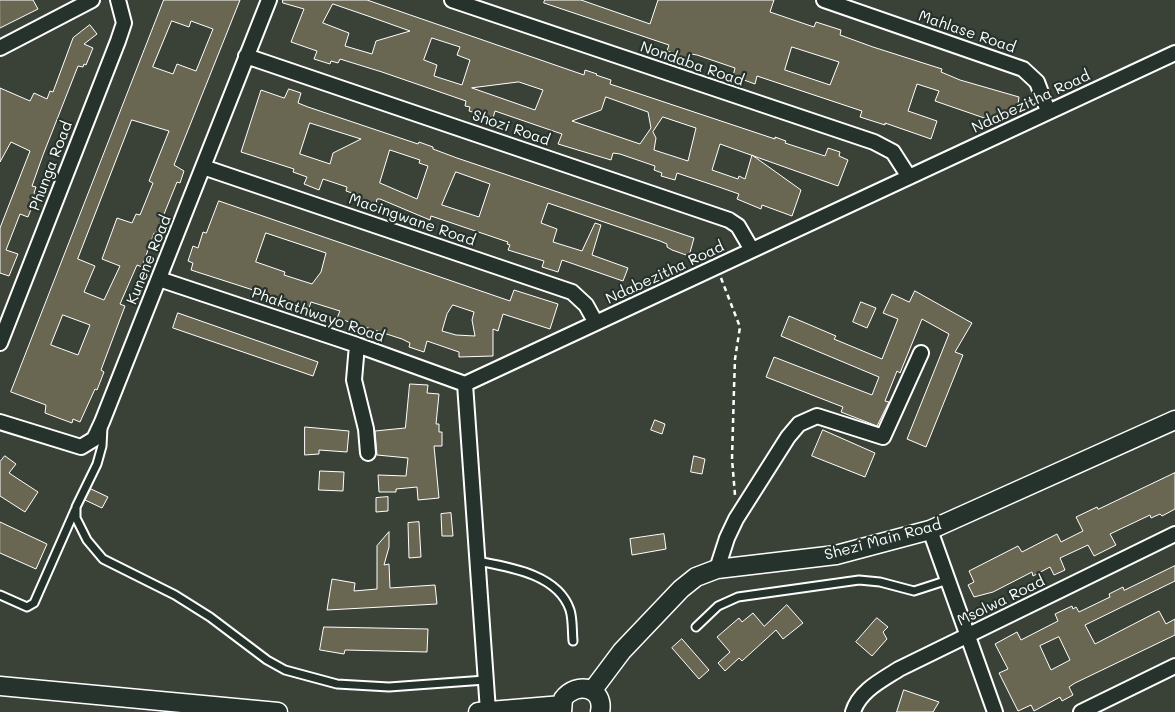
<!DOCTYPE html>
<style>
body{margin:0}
canvas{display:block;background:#3a4238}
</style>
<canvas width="1175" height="712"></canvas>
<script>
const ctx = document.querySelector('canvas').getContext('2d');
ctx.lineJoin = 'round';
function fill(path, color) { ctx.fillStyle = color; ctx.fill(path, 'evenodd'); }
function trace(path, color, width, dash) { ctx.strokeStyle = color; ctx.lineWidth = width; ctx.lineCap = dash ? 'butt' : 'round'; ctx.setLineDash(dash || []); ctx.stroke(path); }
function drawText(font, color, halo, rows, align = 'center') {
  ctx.font = font + ' Mali,sans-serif'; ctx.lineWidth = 4.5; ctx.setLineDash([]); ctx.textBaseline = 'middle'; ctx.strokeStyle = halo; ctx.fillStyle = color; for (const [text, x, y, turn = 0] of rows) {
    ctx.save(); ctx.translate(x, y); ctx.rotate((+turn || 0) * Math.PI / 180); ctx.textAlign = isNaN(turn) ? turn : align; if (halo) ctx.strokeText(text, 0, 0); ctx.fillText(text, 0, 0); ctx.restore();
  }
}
const building = new Path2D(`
 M0,0H33L38,9L0,28Z
 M164,0H240L174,165L184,171L180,183L177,182L156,234L154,233L142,267L137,265L120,304L125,306L101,370L104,372L97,390L95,389L80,422L73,419L72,423L45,413L46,405L11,392ZM172,21L189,27L191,21L213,29L196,71L177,64L173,74L153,67ZM132,120L169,131L149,181L153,183L140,215L136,214L132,223L117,218L102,259L120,266L104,300L84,292L95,266L78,259ZM63,315L90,325L78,355L51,345Z
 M283,0H367L584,75L585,70L597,74L596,75L611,80L610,84L775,139V137L786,141L785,143L825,156L828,148L840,152L839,156L848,160L838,186L720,144L712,170L738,179L739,176L745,179L752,155L801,190L792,216L762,205L761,209L737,199L739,194L716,186L677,173L675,180L661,176L662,173L654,170L655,166L620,154L613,153L611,160L558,144L562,134L495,111L493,118L469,111L470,107L465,106L466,101L382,72L340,59L338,63L331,61L330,64L314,59L317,51L291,42L304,9L283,3ZM333,4L368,16L410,31L376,41L372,54L345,46L349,33L323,23ZM432,38L460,47L457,55L470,60L462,85L434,76L437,65L424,60ZM519,82L543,90L535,110L472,88ZM606,97L648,112L651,128L640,144L572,121L601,110ZM663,117L696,128L688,161L654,150L656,138L653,132Z
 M545,0H581L650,24L658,0H774L770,12L814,27L816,22L841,30L840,35L873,47L942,69L941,72L960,80L1019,97L1017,112L1009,111L993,121L935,101L939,91L917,84L908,111L937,121L931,139L885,123V125L860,117L862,111L757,76L755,84L733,76L735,68L697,55L691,54L690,59L667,51L669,45L544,3ZM792,47L839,62L830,85L785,70Z
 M90,25L97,34L84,44L93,48L86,65L84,64L83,67L78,66L43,155L32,186L36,187L34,193L37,194L28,217L20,214L6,250L18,254L9,276L0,273V228L30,151L11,142L0,162V88L30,101L34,93L47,99L50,91L53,92L73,38Z
 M289,89L301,93L298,103L308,107L418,144L419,142L433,147V149L457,158L694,238L689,256L672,250L667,247V244L660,241L548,203L541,223L557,229L553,242L582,251L595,223L601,225L592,255L628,268L623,281L562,260L558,272L542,267L544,261L508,250L510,245L507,244L508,242L431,216L430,220L380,199H377L376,204L357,198L358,195L346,191L347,187L323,179L319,190L304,184L307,177L293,172L294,169L241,152L261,90L284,98ZM310,123L345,134L361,139L333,153L330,164L300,154ZM390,150L420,160L419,163L428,166L417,199L380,183ZM456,172L490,184L479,217L442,205Z
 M219,201L510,301L514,290L558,304L550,329L503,314L498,331L493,329V356L459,357V352L427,341L424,352L409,347L410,343L402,339L337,318L340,311L311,302L309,308L191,270L193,263L188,261L193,246L198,248L203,232L206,233ZM266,233L326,253L321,272L312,284L284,275L285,272L256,262ZM453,305L474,312L472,320L475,336L456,335L442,331L447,314Z
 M915,291L972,323L955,352L963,355L926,447L907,439L949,334L922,319L900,373L897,371L885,401L889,402L877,426L841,412L843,407L766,377L774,357L872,395L879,377L781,336L789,316L836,336L834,339L882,359L898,319L883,313L892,294L909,302Z
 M861,302L876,308L867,328L853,322Z
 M178,313L318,362L313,376L173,328Z
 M410,384L428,385L427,393L439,394L436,424H439V432H442V446H434L439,498L418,500L417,487L396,489V492H379L378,475L406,476L408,458L377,455L375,431L405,428Z
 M655,420L665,424L662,434L651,430Z
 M305,427L349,431L347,452L319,450V454L305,455Z
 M823,430L875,453L865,477L812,456Z
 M5,456L16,464L9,473L38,492L25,512L0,496V462Z
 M694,456L705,459L702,474L691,472Z
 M320,471L344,472L343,491L319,490Z
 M1175,473V509L1162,516L1160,514L1151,518L1150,515L1110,534L1116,545L1094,556L1088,545L1060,558L1065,570L1054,575L1050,567L1033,576L1032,572L993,592L974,597L968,585L974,582L969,571L1018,546L1022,552L1057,534L1061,542L1083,531L1076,517L1097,507L1098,509Z
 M91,489L108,497L102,508L85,500Z
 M388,497V511L376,512V498Z
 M451,513L453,536H442L441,514Z
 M0,522L47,544L36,569L0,553Z
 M419,522L421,557L409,558L408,523Z
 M389,532V547L384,565L389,564L390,588L435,585L437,604L327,610L332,579L355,583L354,591L377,589V546Z
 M664,534L666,549L632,555L630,539Z
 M1175,566V581L1085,625L1095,644L1159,611L1166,624L1175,619V635L1075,683L1069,687L1073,695L1062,701L1060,697L1034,711L1031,705L1018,711L999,673L1008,669L995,644L1017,632L1021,640L1058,621L1055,614L1072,606L1073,609L1076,607L1079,612L1110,597L1109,594L1123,587L1124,590ZM1059,637L1070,660L1051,670L1040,646Z
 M787,605L803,623L783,639L776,630L742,661L739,658L725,671L718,663L730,652L717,637L739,618L742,622L753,613L764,626Z
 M877,618L888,627L883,632L887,639L872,656L856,642Z
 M324,627L428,629L427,652L345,650L344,654L320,650Z
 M682,639L709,670L699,679L672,648Z
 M904,690L939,702L933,712H897Z`);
fill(building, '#696652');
trace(building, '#fff', 1);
const service = new Path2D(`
 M103,427L102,446L97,464L76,507V518L87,540L103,559L175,595L210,617L267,660L285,670L337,684L389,687L485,680
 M477,561C509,567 558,574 570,610C573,620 572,631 573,641
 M0,595L27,607L34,603L75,510
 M696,627L718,606L738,597L859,580L880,582L914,591L948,580`);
const minor = new Path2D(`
 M452,0L874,142L893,152L909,177
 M824,0L1023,69L1037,82L1048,111
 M0,48L92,0
 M246,56L729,220L738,226L752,250
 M203,167L572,292L586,305L596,323
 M159,279L357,345L465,384
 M0,343L118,41L124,23L118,0
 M357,345L354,380L366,429L368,453
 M0,422L81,447L94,439L102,422L269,0
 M930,530L995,712
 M717,569L727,538L736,519L788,437L799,424L817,416L883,437L921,353
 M488,711L465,384L1175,53
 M853,712C859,691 882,680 899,669L1175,534
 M1081,712L1175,666`);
const tertiary = new Path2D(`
 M0,686L278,712
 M592,691L622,651L681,589L696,577L717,569L836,555L930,530L1175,420
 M478,712L562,705
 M562,712L563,699C577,680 605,688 600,712`);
trace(service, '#fff', 11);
trace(minor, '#fff', 18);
trace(tertiary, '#fff', 21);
trace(new Path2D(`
 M721,278L740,327L735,359L734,389L732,459L735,495`), '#fff', 2.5, [5, 4]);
trace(service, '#26332d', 7);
trace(minor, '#26332d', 14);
trace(tertiary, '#26332d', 18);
drawText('15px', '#fff', '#26332d', [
 ["Mahlase Road",967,32,19],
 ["Nondaba Road",692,64,19],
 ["Ndabezitha Road",1031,102,-25],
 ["Shozi Road",511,128,19],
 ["Phunga Road",51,166,-69],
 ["Macingwane Road",412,220,19],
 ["Kunene Road",149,260,-68],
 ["Ndabezitha Road",665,273,-25],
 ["Phakathwayo Road",318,315,19],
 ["Shezi Main Road",883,540,-15],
 ["Msolwa Road",1001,601,-26]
]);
</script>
